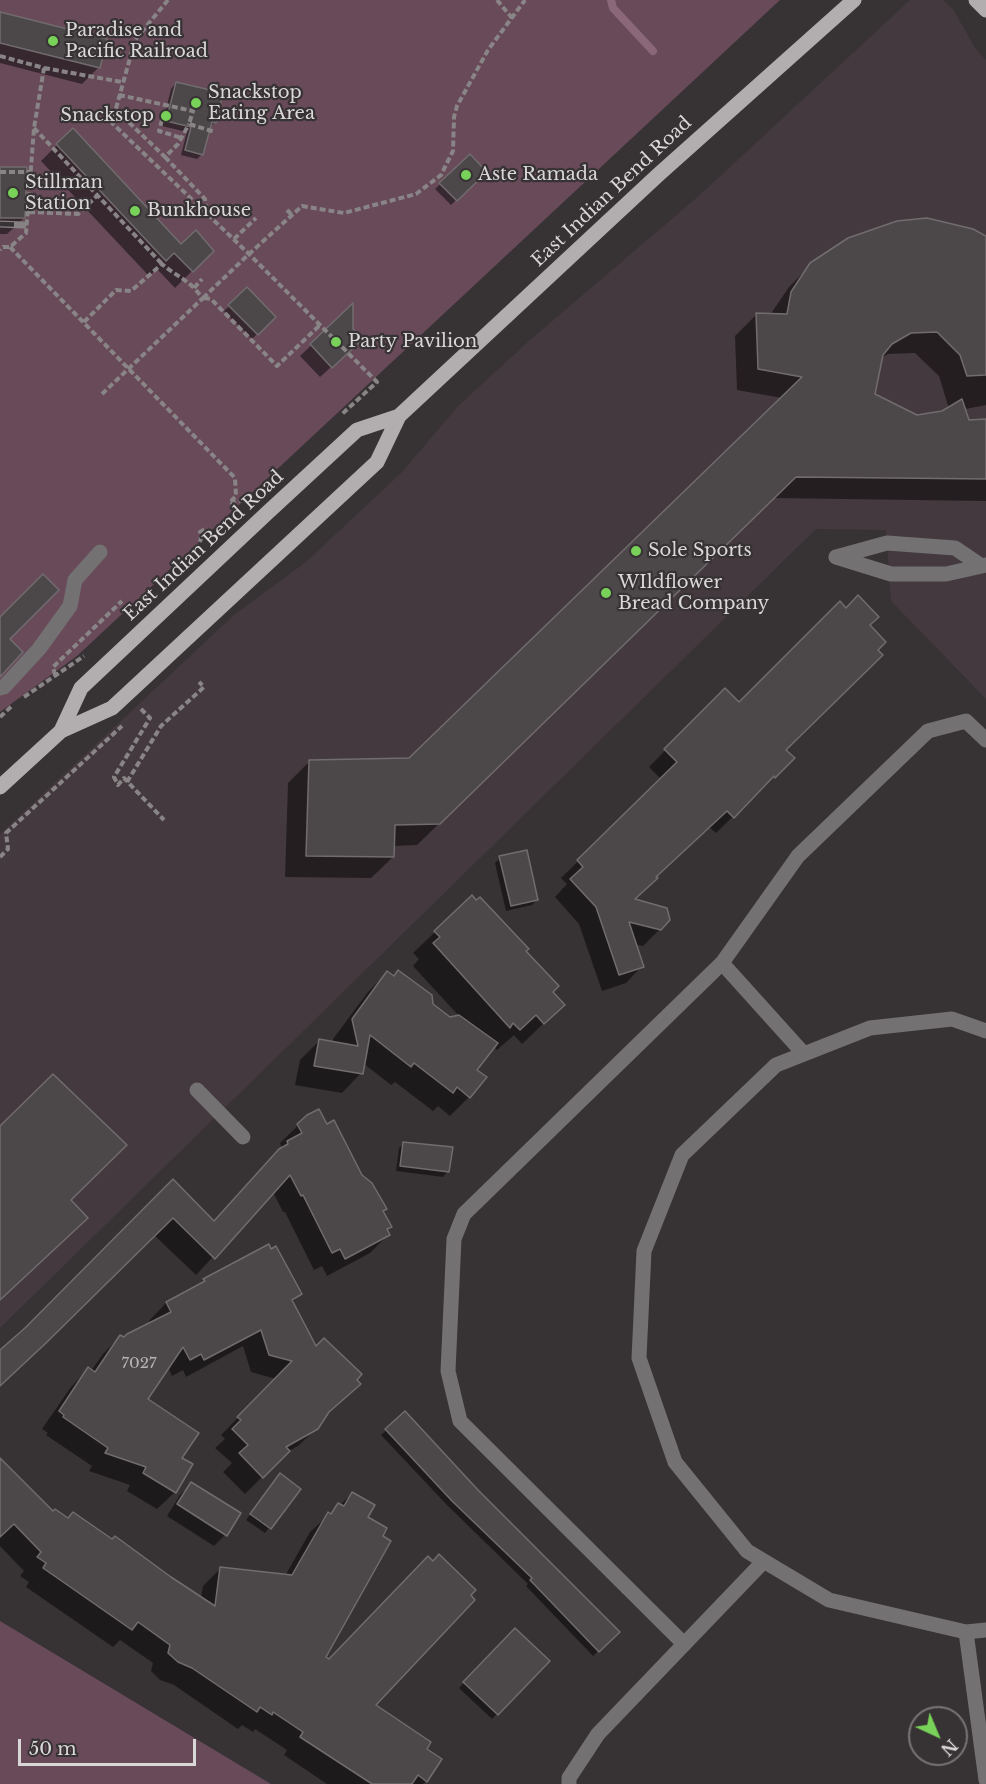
<!DOCTYPE html>
<style>
body{margin:0}
#map{position:relative;width:986px;height:1784px;overflow:hidden;background:#373234;font-family:"Libre Baskerville",serif}
canvas{display:block}
.north{position:absolute;left:908px;top:1706px;width:60px;height:60px;box-sizing:border-box;background:#373234;border:2px solid #787476;border-radius:50%;rotate:136deg;font-size:16px;font-weight:700;line-height:24px;text-align:center;color:#dad7d8}
.north::after{content:'';display:block;margin:auto;width:21px;height:27px;background:#78d158;clip-path:polygon(50% 0,100% 100%,50% 72%,0 100%)}
.scale{position:absolute;left:18px;top:1739px;width:178px;height:27px;box-sizing:border-box;border:3px solid #dad7d8;border-top:0;padding-left:8px;font-size:18px;line-height:21px;white-space:nowrap;color:#dad7d8;-webkit-text-stroke:4px #373234;paint-order:stroke}
</style>
<div id="map">
<canvas width="986" height="1784"></canvas>
<div class="north">N</div>
<div class="scale">50 m</div>
</div>
<script>
const ctx = document.querySelector('canvas').getContext('2d');
ctx.lineJoin = 'round';
function fill(path, color) { ctx.fillStyle = color; ctx.fill(path, 'evenodd'); }
function trace(path, color, width, dash) { ctx.strokeStyle = color; ctx.lineWidth = width; ctx.lineCap = dash ? 'butt' : 'round'; ctx.setLineDash(dash || []); ctx.stroke(path); }
function drawText(font, color, halo, rows, align = 'center') {
  ctx.font = font + ' "Libre Baskerville",serif'; ctx.lineWidth = 4.5; ctx.setLineDash([]); ctx.textBaseline = 'middle'; ctx.strokeStyle = halo; ctx.fillStyle = color; for (const [text, x, y, turn = 0] of rows) {
    ctx.save(); ctx.translate(x, y); ctx.rotate((+turn || 0) * Math.PI / 180); ctx.textAlign = isNaN(turn) ? turn : align; if (halo) ctx.strokeText(text, 0, 0); ctx.fillText(text, 0, 0); ctx.restore();
  }
}
fill(new Path2D(`
 M910,0H943L953,9L975,48L986,60V699L891,601L886,530L816,529L0,1328V834L234,615L306,562L403,471L458,406L530,340L701,194Z`), '#44393e');
fill(new Path2D(`
 M0,0H780L77,656L0,712Z
 M0,1621L271,1784H0Z`), '#684a59');
fill(new Path2D(`
 M0,14L98,68L82,84L0,63Z
 M176,83L215,122L209,128L202,154L197,159L181,155L187,132L162,126L171,89Z
 M72,130L181,246L212,251L175,288L157,269L149,276L41,161Z
 M470,156L485,172L451,205L435,189Z
 M0,168L24,218L7,234H0Z
 M986,238V405L950,412L939,376L915,353L888,354L881,358L874,395L914,427L986,420V501L773,498L417,845L393,846V857L371,878L285,877L288,783L310,761L409,760L782,398L737,390L735,336L757,314L770,315L789,287L811,265Z
 M247,289L274,317L252,339L224,311Z
 M352,307L350,350L320,377L300,356Z
 M868,625L784,750L793,758L716,833L709,827L655,877L633,900L669,920L643,946L635,944L642,966L626,983L602,991L579,924L555,897L567,884L561,878L662,780L649,767L725,690L739,704Z
 M500,858L537,900L532,905L506,911L495,863Z
 M472,897L524,951L551,992L563,1005L522,1044L514,1035L497,1050L493,1046L475,1070L469,1097L450,1116L438,1106L433,1111L395,1082L391,1085L363,1063L361,1073L342,1093L295,1085L300,1060L319,1041L334,1043L333,1039L368,992L387,973L449,1019L459,1016L413,966L419,959L413,953Z
 M308,1116L326,1126L360,1176L390,1226L386,1231L388,1235L370,1253L327,1276L322,1266L314,1270L285,1212H283L273,1192L196,1275L154,1235L0,1386V1353L173,1182L213,1222L282,1148L280,1143Z
 M404,1143L448,1171L443,1177L396,1171L399,1148Z
 M204,1280L300,1294L292,1303L316,1348L359,1384L324,1416L317,1428L298,1446L287,1452L245,1494L223,1472L232,1463L215,1448L225,1439L221,1435L276,1379L251,1372L243,1346L186,1377L183,1370L172,1376L168,1367L146,1399L180,1459L175,1492L157,1509L127,1491L130,1485L89,1471L92,1466L46,1435L48,1433L42,1429L71,1387L88,1369L91,1371L103,1354L121,1336L124,1339L151,1324L149,1321L166,1303L198,1286Z
 M405,1413L477,1491L618,1632L593,1656L526,1586L528,1584L447,1505L381,1435Z
 M0,1460L53,1513L201,1598L203,1586L221,1568L285,1576L310,1532L352,1494L366,1518L324,1657L374,1706L424,1749L426,1781L423,1784H327L284,1755L287,1750L255,1729L253,1732L242,1725L238,1729L174,1685L160,1680L151,1671L153,1663L120,1640L113,1647L26,1587L29,1582L20,1576L24,1571L0,1546Z
 M276,1480L299,1489L265,1533L246,1520Z
 M191,1484L225,1535L214,1546L167,1516L180,1495Z
 M515,1630L547,1661L492,1719L459,1688Z`), '#0007');
trace(new Path2D(`
 M611,0L613,8L653,51`), '#8b6879', 8);
const building = new Path2D(`
 M0,12L107,39L100,68L0,43Z
 M176,82L223,93L216,123L212,122L203,155L185,150L191,127L166,121Z
 M73,128L181,244L196,230L214,251L193,272L174,253L166,261L56,144Z
 M470,154L487,172L457,201L439,183Z
 M0,167H27L25,218H0Z
 M927,218L973,229L986,236V375L967,376L960,355L937,332L911,333L892,344L883,355L875,394L917,415L942,411L962,399L969,420L986,419V479L796,477L440,824L395,825L394,857L306,856L309,760L409,758L802,377L758,369L756,313L787,314L791,292L810,263L848,238L897,221Z
 M247,287L276,317L258,335L228,305Z
 M353,303V329L363,339L332,368L310,344Z
 M43,574L59,590L10,639L23,652L0,677V617Z
 M858,595L879,617L870,625L886,642L878,650L883,655L786,750L795,758L775,778L774,776L734,818L727,811L656,877L658,878L635,899L667,908L670,920L661,930L629,922L644,967L619,975L596,907L570,879L583,867L577,860L677,762L664,749L725,688L739,702L840,601L846,608Z
 M527,850L538,900L511,906L499,856Z
 M472,895L476,900L480,897L529,949L526,951L559,986L553,992L565,1005L544,1024L536,1015L520,1030L513,1023L510,1028L433,943L440,937L434,931Z
 M398,970L432,995L433,1004L450,1017L459,1015L498,1043L477,1070L487,1077L470,1098L457,1087L453,1093L414,1063L411,1067L370,1035L363,1074L314,1066L319,1039L358,1046L352,1019L387,971L394,976Z
 M53,1074L127,1145L71,1200L88,1218L0,1300V1126Z
 M319,1109L327,1124L334,1120L362,1175L372,1183L387,1209L383,1211L392,1227L387,1229L390,1235L345,1259L340,1249L332,1253L303,1195L301,1196L290,1175L215,1259L173,1218L46,1343L0,1386V1350L25,1328L173,1179L214,1221L279,1149L288,1144L287,1141L302,1133L297,1124L307,1115Z
 M403,1142L453,1147L449,1172L400,1166Z
 M269,1244L271,1249L276,1246L302,1294L292,1300L316,1346L324,1338L362,1374L357,1380L361,1384L329,1412L318,1429L286,1447L290,1451L263,1478L239,1453L248,1445L232,1429L241,1420L237,1417L292,1361L269,1355L261,1330L204,1360L201,1354L190,1360L183,1347L148,1399L199,1433L182,1458L193,1464L176,1493L143,1473L146,1467L105,1453L108,1448L63,1417L64,1415L59,1411L88,1367L95,1372L120,1335L124,1337L127,1334L171,1312L166,1302L205,1281L203,1279Z
 M405,1411L478,1490L620,1632L599,1652L530,1580L532,1578L452,1501L385,1429Z
 M0,1458L53,1511L55,1509L68,1518L73,1512L112,1539L115,1536L171,1577L215,1606L220,1567L292,1575L328,1512L331,1514L338,1503L344,1506L352,1492L375,1505L368,1517L387,1528L383,1536L391,1541L326,1657L329,1659L428,1556L433,1561L439,1554L476,1590L471,1595L475,1600L376,1705L431,1742L427,1749L442,1759L427,1782L418,1775L412,1784H372L300,1737L303,1732L273,1712L272,1715L260,1707L257,1712L192,1668L178,1662L168,1653L170,1645L138,1622L132,1630L43,1568L46,1563L37,1557L41,1552L14,1524L0,1537Z
 M280,1473L301,1489L271,1529L250,1514Z
 M191,1482L241,1513L227,1536L177,1504Z
 M515,1628L550,1661L498,1715L463,1682Z`);
fill(building, '#4c4749');
trace(building, '#716c6e', 1.5);
trace(new Path2D(`
 M168,0L135,40L112,123L249,254L377,382L341,415
 M497,0L512,18
 M0,56L44,68L34,128L26,233L10,247H3L0,250
 M44,68L122,82
 M119,95L193,111L189,124L215,132
 M116,110L165,157L178,144L189,124
 M162,120L159,131L182,138
 M34,128L162,264
 M165,157L205,199L207,212
 M0,172H30
 M287,210L292,215
 M29,212L78,214L101,192
 M234,239L256,218
 M10,247L235,478L236,496L232,500L234,502
 M203,298L249,254L302,206L344,213L416,194L441,175L453,151L454,117L457,106L488,50L525,0
 M204,298L211,299L277,366L320,325
 M84,322L116,290L131,291L162,264C172,273 184,278 194,288
 M102,394L203,298L194,288L202,279
 M231,505L234,502L252,498
 M196,550L201,539L200,532L207,528
 M55,675L53,667L122,601
 M24,697L84,656
 M141,709L150,718L114,777L118,785L124,778L164,820
 M0,717L13,705
 M127,782L161,726L204,687L199,682
 M0,857L8,849L6,833L122,726`), '#898586', 4, [6, 3]);
trace(new Path2D(`
 M836,557L891,574H946L986,565
 M836,557L887,543L955,548L980,565
 M0,688L4,687L39,649L70,606L75,580L100,552
 M722,963L804,1054
 M986,1031L952,1019L870,1028L776,1065L682,1155L644,1251L639,1358L675,1462L747,1551L829,1600L966,1632L986,1630
 M197,1090L243,1137
 M966,1632L986,1780
 M684,1644L460,1421L448,1371L454,1239L464,1214L722,963L798,856L928,731L966,721L986,740
 M569,1784V1778L598,1734L764,1561`), '#737172', 15);
trace(new Path2D(`
 M976,0L986,10
 M61,731L81,688L266,514L357,430L399,416
 M0,787L61,731L112,708L377,462L399,416L658,175L854,0`), '#b2adaf', 15);
const rail = new Path2D(`
 M0,224L23,225`);
trace(rail, '#868283', 7);
trace(rail, '#373234', 4.5, [14]);
for (const [x, y, r, color] of [
 [53,41,6,"#78d158"],
 [196,103,6,"#78d158"],
 [166,116,6,"#78d158"],
 [466,175,6,"#78d158"],
 [13,193,6,"#78d158"],
 [135,211,6,"#78d158"],
 [336,342,6,"#78d158"],
 [636,551,6,"#78d158"],
 [606,593,6,"#78d158"]
]) { const dot = new Path2D(); dot.arc(x, y, r, 0, 2 * Math.PI); ctx.fillStyle = color; ctx.fill(dot); trace(dot, '#373234', 2); }
drawText('15px', '#b6b3b4', null, [
 ["7027",139,1364]
]);
drawText('18px', '#dad7d8', '#373234', [
 ["Paradise and",65,31],
 ["Pacific Railroad",65,52],
 ["Snackstop",208,93],
 ["Eating Area",208,114],
 ["Snackstop",154,116,"right"],
 ["Aste Ramada",478,175],
 ["Stillman",25,183],
 ["Station",25,204],
 ["Bunkhouse",147,211],
 ["Party Pavilion",348,342],
 ["Sole Sports",648,551],
 ["WIldflower",618,583],
 ["Bread Company",618,604]
], 'left');
drawText('18px', '#dad7d8', '#373234', [
 ["East Indian Bend Road",612,192,-43],
 ["East Indian Bend Road",204,546,-43]
]);
</script>
